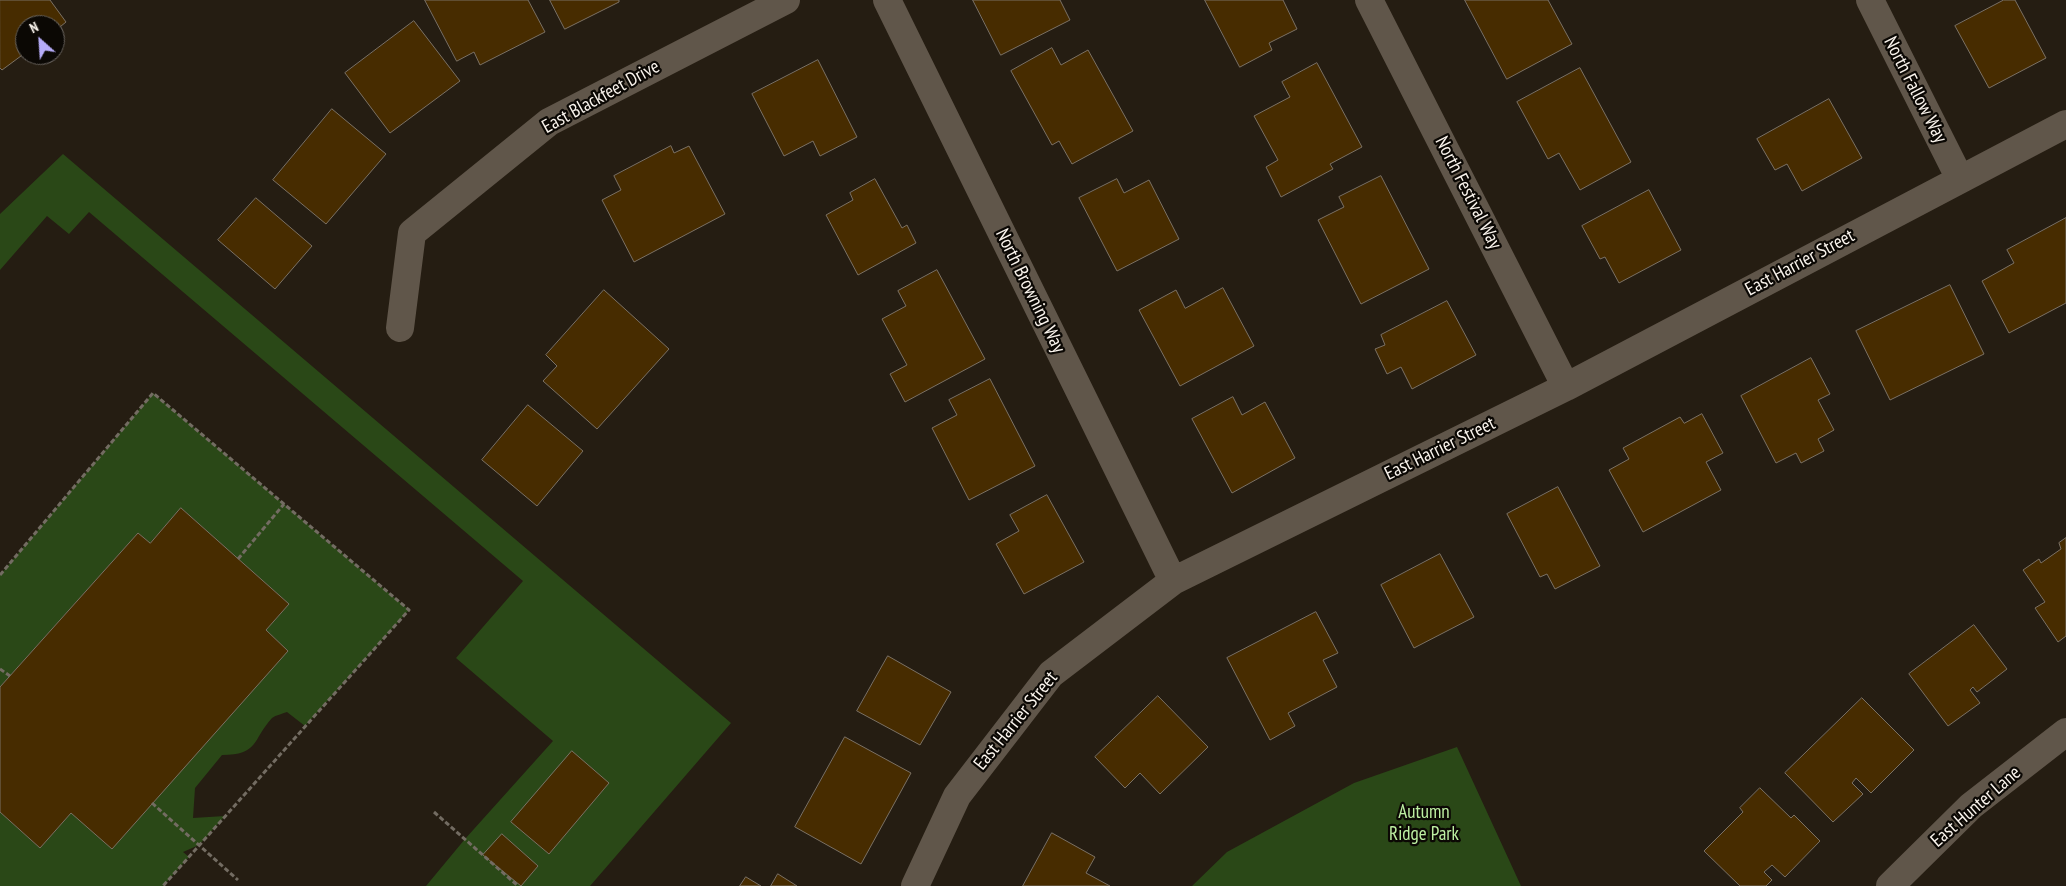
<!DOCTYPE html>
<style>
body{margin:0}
#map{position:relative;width:2066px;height:886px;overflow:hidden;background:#251d12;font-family:"PT Sans Narrow",sans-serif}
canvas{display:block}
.north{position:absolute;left:15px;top:15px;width:50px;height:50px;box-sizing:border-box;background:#0b0804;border:1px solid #6b6661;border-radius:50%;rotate:334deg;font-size:14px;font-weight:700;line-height:20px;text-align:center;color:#faf4ed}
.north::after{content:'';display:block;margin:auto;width:18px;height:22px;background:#b6acf8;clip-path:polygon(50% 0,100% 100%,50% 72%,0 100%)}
</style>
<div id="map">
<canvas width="2066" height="886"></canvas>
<div class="north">N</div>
</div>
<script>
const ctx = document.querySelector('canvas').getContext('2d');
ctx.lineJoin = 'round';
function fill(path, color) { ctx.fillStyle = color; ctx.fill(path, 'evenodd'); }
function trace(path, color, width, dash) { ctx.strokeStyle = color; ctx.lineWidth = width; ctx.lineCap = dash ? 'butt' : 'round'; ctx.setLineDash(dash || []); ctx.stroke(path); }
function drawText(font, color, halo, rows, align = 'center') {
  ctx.font = font + ' "PT Sans Narrow",sans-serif'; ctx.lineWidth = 4.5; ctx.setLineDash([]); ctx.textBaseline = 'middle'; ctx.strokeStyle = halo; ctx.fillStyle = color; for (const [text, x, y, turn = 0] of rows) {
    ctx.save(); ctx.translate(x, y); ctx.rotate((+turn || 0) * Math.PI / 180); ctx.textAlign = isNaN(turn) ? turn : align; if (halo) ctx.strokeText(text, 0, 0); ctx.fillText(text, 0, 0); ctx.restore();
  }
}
fill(new Path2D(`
 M63,154L731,723L590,886H426L465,839L553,741L456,658L523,581L89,212L69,234L47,216L0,270V214Z
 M153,393L409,610L305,726L287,712C282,714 276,715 272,718C252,740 259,755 222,755L195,788L193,818L225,816L199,845L183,852L189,857L163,886H0V812L40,848L71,813L288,651L266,630L289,604L181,508L150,543L138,533L0,687V575Z
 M1457,747L1521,886H1192L1227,852L1354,783Z`), '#2a4817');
const building = new Path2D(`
 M0,0H50L66,22L55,31V25H25V53L2,70L0,68Z
 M425,0H528L545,32L480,65L474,52L457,61Z
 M550,0H619V2L565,29Z
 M973,0H1060L1070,20L1001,55Z
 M1205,0H1283L1297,29L1269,43L1272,50L1240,67Z
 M1465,0H1548L1572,44L1507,79Z
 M2004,0H2015L2046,58L1989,88L1955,26Z
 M414,21L460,81L390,133L345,73Z
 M1052,48L1061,65L1088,50L1133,131L1072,164L1059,141L1052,145L1011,71Z
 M818,60L857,137L820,156L813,141L784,156L752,94Z
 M1317,63L1362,147L1330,164L1333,169L1281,197L1266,167L1278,160L1254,116L1290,97L1282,82Z
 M1580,68L1631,162L1580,190L1559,153L1548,159L1517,102Z
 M1829,99L1862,158L1802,191L1787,164L1775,170L1757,139Z
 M332,109L386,154L326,224L273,180Z
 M671,146L674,153L689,146L725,214L634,262L602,200L621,190L614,176Z
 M1381,176L1429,269L1361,304L1318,220L1344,207L1339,197Z
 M875,179L902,228L907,225L916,243L858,275L826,215L853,200L850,193Z
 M1117,179L1124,193L1149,180L1179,239L1117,271L1079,198Z
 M1649,190L1681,250L1619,283L1605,257L1600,259L1582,226Z
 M256,198L312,246L275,289L218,240Z
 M2066,218V303L2009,333L1982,281L2014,263L2007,250Z
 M937,270L985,359L905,402L890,374L907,365L882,319L906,306L898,291Z
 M1950,285L1984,354L1890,400L1856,331Z
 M1223,288L1254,346L1180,386L1139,310L1176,290L1185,308Z
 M604,290L669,349L597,429L543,381L557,366L546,355Z
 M1447,301L1476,355L1412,389L1401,367L1387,374L1375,349L1385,345L1381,335Z
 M1811,358L1830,394L1818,400L1834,430L1818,439L1824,451L1801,463L1796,453L1776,463L1741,396Z
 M990,379L1035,466L969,500L932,428L957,415L949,400Z
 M1233,397L1242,415L1265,402L1295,458L1232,493L1192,419Z
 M528,405L583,451L537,506L482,460Z
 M1702,414L1723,453L1706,462L1721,490L1643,532L1609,470L1629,459L1623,448L1680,417L1684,423Z
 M1558,487L1600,566L1555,589L1547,574L1540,577L1507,514Z
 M1047,495L1084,562L1024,594L996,544L1019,531L1010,515Z
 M181,508L289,604L266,630L288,651L112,849L71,813L40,848L0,812V687L138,533L150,543Z
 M2066,538V636L2058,642L2035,608L2045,602L2023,570L2039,559L2041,563L2061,549L2059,543Z
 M1440,554L1474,617L1414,648L1381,585Z
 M1316,612L1338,653L1323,660L1337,687L1288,713L1295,726L1270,740L1227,658Z
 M1974,625L2007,669L1977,692L1973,687L1970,690L1980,703L1948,726L1909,674Z
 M888,656L951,692L920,745L857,711Z
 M1158,696L1208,747L1160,794L1140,773L1125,788L1095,757Z
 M1862,698L1914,750L1871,793L1856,778L1852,783L1863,794L1833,822L1785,773Z
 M845,737L911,773L861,864L795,827Z
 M572,751L609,783L549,854L511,822Z
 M1760,788L1791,818L1794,815L1820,841L1785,877L1772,865L1764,872L1772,880L1766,886H1740L1704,851L1743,812L1740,808Z
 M1052,833L1095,857L1086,873L1110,886H1023Z
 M502,834L538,866L521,886L483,855Z
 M778,874L797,886H771Z
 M746,877L761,886H740Z`);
fill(building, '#472c00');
trace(building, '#7b7164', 1);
trace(new Path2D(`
 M238,559L284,504
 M0,575L153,393L409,610L163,886
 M0,669L10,676
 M152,803L238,880
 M434,812L518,886`), '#736c62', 3, [5, 2.5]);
trace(new Path2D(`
 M887,0L1173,581
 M1369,0L1566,387
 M1870,0L1960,179
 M400,328L412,233L549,122L786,0
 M915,886L957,796L1051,674L1173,581L1566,387L2066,124
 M1890,886L1971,806L2066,732`), '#60564a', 28);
drawText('19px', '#faf4ed', '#0b0804', [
 ["North Fallow Way",1915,90,63],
 ["East Blackfeet Drive",601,97,-29],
 ["North Festival Way",1468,193,63],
 ["East Harrier Street",1800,263,-28],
 ["North Browning Way",1030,291,64],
 ["East Harrier Street",1440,449,-26],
 ["East Harrier Street",1016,721,-51],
 ["East Hunter Lane",1976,807,-41]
]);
drawText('19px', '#bdefa2', '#0b0804', [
 ["Autumn",1424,813],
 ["Ridge Park",1424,835]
]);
</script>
